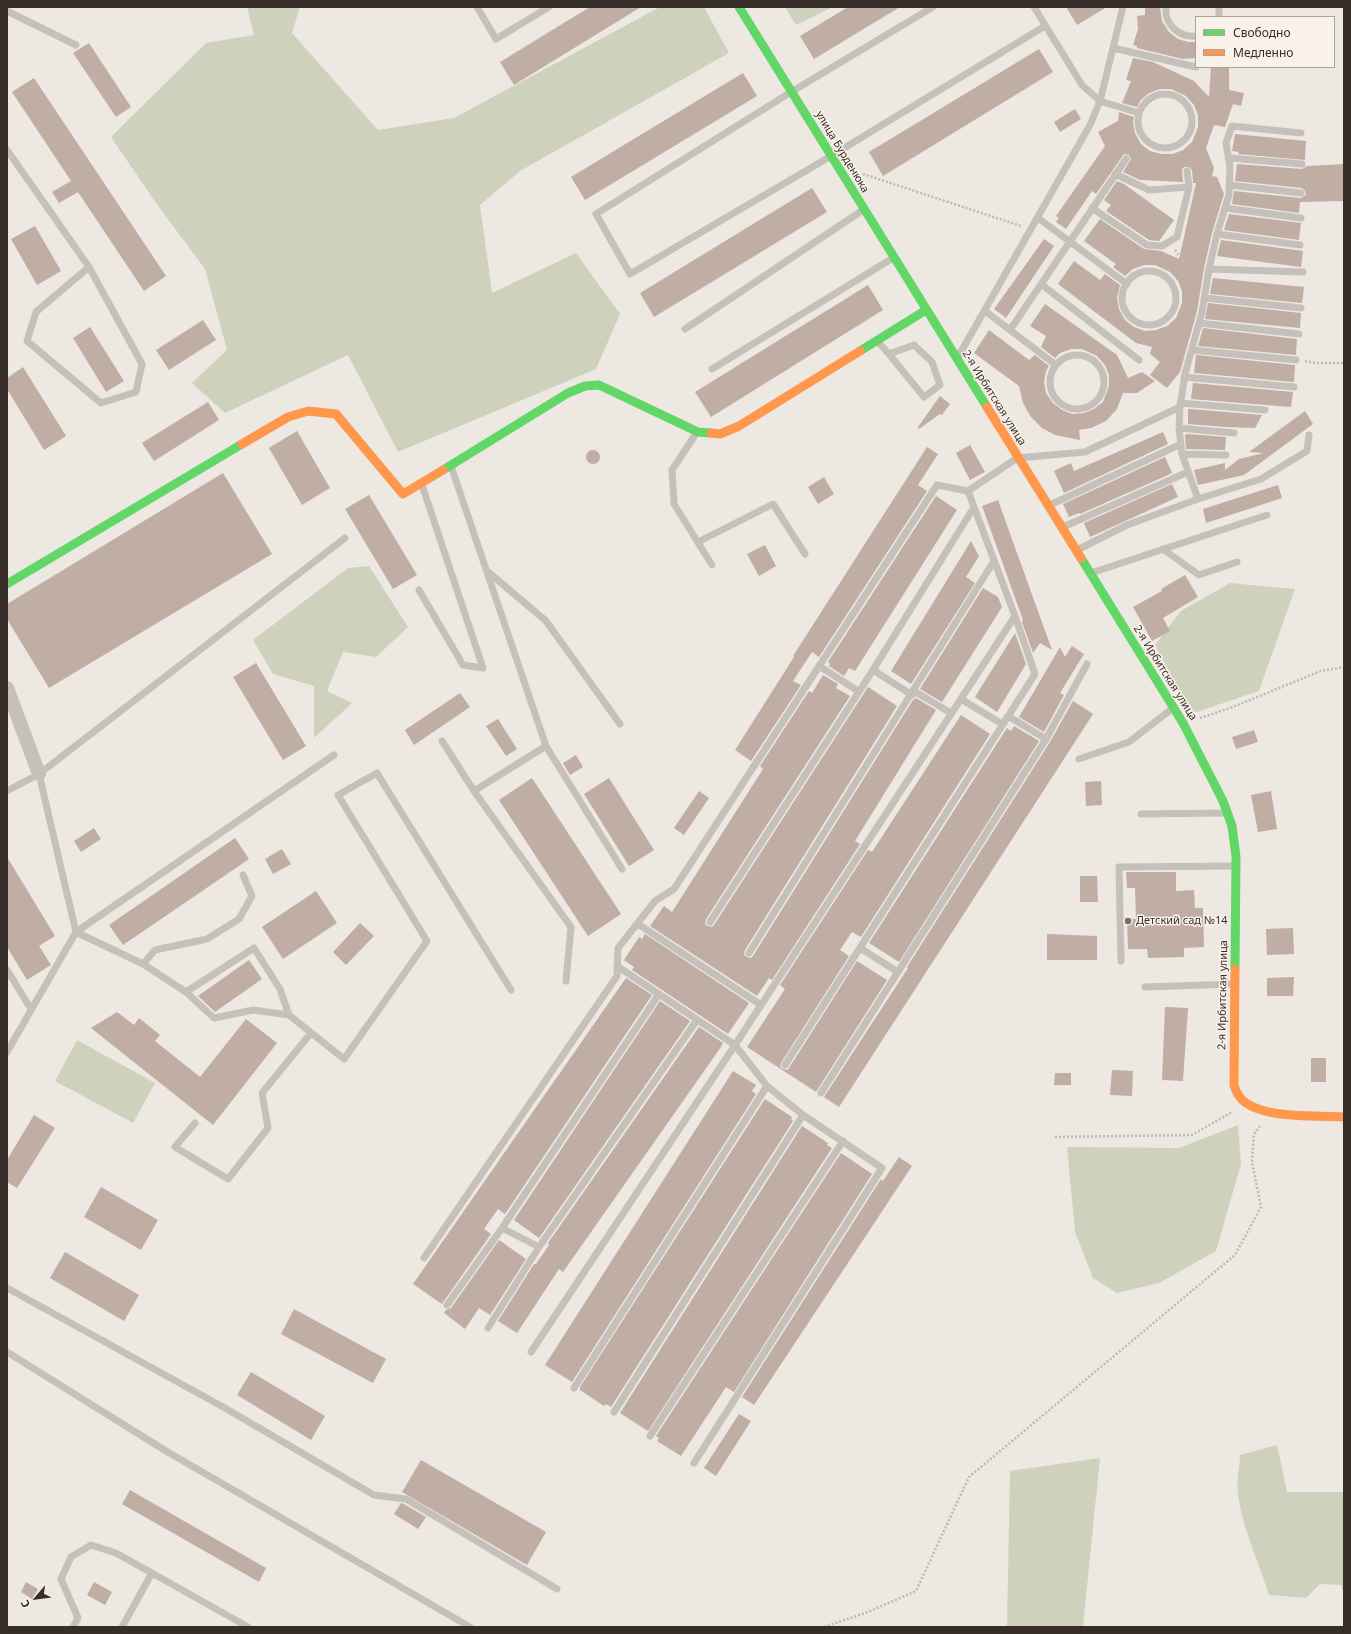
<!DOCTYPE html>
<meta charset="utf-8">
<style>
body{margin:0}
#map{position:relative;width:1351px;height:1634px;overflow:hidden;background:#ede8e2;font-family:"Noto Sans",sans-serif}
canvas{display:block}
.frame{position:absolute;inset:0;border:8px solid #372e29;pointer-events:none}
.legend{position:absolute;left:1195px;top:16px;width:140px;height:52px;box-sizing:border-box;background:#f9f2ea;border:1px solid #aba49d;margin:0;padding:5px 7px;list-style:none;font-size:12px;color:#372e29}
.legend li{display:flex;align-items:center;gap:8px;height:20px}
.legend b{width:20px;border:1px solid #aba49d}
.north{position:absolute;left:16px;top:1578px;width:40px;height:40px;-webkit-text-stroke:3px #f9f2ea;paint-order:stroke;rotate:242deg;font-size:11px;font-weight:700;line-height:16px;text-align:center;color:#372e29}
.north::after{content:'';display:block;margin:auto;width:14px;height:18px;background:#372e29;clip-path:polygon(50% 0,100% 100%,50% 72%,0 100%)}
</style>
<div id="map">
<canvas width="1351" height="1634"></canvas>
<div class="frame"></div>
<ul class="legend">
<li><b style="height:5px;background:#63d668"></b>Свободно</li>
<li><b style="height:5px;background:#ff974d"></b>Медленно</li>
</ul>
<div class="north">С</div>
</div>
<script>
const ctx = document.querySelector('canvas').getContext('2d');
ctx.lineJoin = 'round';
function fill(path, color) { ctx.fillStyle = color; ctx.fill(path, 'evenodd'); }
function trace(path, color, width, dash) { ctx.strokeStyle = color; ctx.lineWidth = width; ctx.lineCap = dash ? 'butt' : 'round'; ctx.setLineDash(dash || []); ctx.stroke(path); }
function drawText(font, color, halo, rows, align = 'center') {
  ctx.font = font + ' "Noto Sans",sans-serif'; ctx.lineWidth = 3; ctx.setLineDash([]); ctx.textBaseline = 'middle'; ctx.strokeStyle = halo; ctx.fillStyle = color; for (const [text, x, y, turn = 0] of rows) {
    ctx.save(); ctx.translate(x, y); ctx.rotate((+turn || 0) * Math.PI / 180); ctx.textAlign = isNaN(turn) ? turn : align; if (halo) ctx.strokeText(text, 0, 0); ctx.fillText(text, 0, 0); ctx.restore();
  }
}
fill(new Path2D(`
 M247,7H300L292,33L378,130L454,118L660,7H704L729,53L520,171L480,205L492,293L576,253L620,314L596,369L398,452L348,355L225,413L192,383L227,350L205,269L156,203L111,137L206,43L254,35Z
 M785,7H833L796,25Z
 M369,566L408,627L376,657L343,652L327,691L352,703L314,738V686L273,674L253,640L348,568Z
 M1230,583L1295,589L1259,691L1191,714L1155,645L1181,611Z
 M77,1040L155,1083L133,1123L55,1081Z
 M1238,1125L1241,1164L1216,1251L1159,1283L1117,1293L1093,1278L1075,1232L1067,1147L1179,1148Z
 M1277,1445L1287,1492H1344V1595L1341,1585L1320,1584L1306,1598L1269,1595C1259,1562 1243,1530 1238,1495C1236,1482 1240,1467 1240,1455Z
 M1100,1458L1083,1627H1007L1010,1471Z`), '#ced2bd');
fill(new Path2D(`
 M590,7H641L514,85L500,62Z
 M848,7H900L814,59L800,36Z
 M1066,7H1107L1077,25Z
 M1145,7H1160L1162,21L1169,32L1178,39L1188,42H1196V58L1183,59L1137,48V46L1133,45L1138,29L1137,16L1145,15Z
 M89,43L131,107L116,117L73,53Z
 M1039,49L1053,72L883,176L869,152Z
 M1133,58L1153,62L1194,81L1209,97L1211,67H1229V90L1244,93L1241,106L1233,104L1225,127L1214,125L1206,148L1214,168L1212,176L1217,177L1224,194L1212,233L1204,268L1197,311L1180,372L1167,388L1150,375L1160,362L1150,354L1152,347L1136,343L1058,284L1074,261L1100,280L1105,274L1120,285L1117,298L1119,309L1125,320L1134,327L1145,331L1156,330L1167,326L1176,318L1182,303V291L1178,281L1170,272L1155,265H1144L1133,269L1125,276L1113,267L1116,264L1084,241L1100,219L1144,249L1161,251L1179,259L1196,183H1193L1192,170L1189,167H1184L1182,169L1183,182L1140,180L1123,172L1131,159L1129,155L1124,154L1096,194L1092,191L1066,229L1056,222L1059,218L1056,216L1105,146L1098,132L1118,121L1119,112L1134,117L1133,122L1135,133L1141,144L1150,151L1161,154H1173L1183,150L1192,142L1198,127V115L1194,105L1186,96L1171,89H1160L1149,93L1140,101L1137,107L1122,103L1131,81L1126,80Z
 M743,73L757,96L585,200L571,177Z
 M34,78L166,276L144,291L78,192L59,203L52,192L71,181L12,92Z
 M1075,109L1081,119L1060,132L1054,122Z
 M1235,134L1306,141L1305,160L1238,154L1239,152L1232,151Z
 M1237,164L1302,169L1307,166L1344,164V201L1300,202L1299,213L1232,204L1234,191L1300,198L1303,197L1306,194L1305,191L1302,188L1235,181Z
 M1117,181L1124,184L1174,220L1159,241L1149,240L1106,211L1111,205L1104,200Z
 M812,188L827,212L654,317L640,293Z
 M1229,214L1301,223L1299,240L1224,230Z
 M35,226L61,271L37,285L11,239Z
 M1044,239L1054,246L1006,318L994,309Z
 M1221,240L1303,251L1301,267L1217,256Z
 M1213,278L1304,287L1302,303L1210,294Z
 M868,285L883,310L711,417L695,392Z
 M1208,303L1301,313L1300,328L1205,319Z
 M1045,304L1117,355L1128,378L1142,372L1155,381L1137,393H1123L1117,409L1106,421L1091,428L1079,430L1080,440L1055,435L1042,428L1031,417L1023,403L1019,386L974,353L989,330L1029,360L1035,355L1049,366L1046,371L1044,382L1046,393L1053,403L1062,410L1072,414L1084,413L1094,409L1103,402L1109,386V375L1105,365L1097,356L1082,349H1071L1060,353L1055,358L1041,347L1046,336L1030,326Z
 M203,320L216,340L169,370L156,350Z
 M90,327L124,381L106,392L73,338Z
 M1203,328L1297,339L1296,355L1198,346Z
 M1196,355L1295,365L1294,382L1194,373Z
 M23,367L66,436L44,450L7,389V378Z
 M1193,383L1293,392L1291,407L1191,399Z
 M940,396L950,404L942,415L940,414L919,429L918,427Z
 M208,402L219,420L154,461L142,443Z
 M1188,409H1190L1262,415L1255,428L1226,427L1188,424Z
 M1305,411L1313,424L1244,475L1198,485L1194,470L1225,463V470L1239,459L1264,453L1249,452Z
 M297,431L330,488L302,505L269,448Z
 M1163,432L1168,444L1064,493L1054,471L1071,463L1074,471Z
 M1187,434L1226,437L1225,450L1186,449L1185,435Z
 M970,445L985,472L970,480L956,453Z
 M927,447L938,454L918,485L927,491L819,657L812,652L793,681L801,685L751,761L735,750L794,657L793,656Z
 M586 457a7 7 0 1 1 14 0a7 7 0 1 1-14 0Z
 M1165,457L1172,473L1168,475L1080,514L1079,513L1069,517L1063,504Z
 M223,473L272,554L49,688L7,619V604Z
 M824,477L834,494L818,504L808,487Z
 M1172,484L1178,497L1090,537L1084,523Z
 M1278,485L1282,498L1206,523L1203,509Z
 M369,495L417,575L393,589L345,509Z
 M936,496L957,510L855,671L849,668L844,676L829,666L830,664L828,662Z
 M998,500L1013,542L1052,650L1040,643L1033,653L1022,622L1023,620L982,506Z
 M971,541L979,556L966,577L975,583L911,684L891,671Z
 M765,545L776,566L759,576L747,554Z
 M1185,575L1198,597L1163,618L1170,631L1152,641L1133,607L1162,591L1161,589Z
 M983,588L998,597L1002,607L942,702L920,689Z
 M1015,633L1026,664L997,712L975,697Z
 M1072,646L1084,654L1060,693L1064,695L1044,732L1019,717L1060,647L1065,657Z
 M256,663L306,746L283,760L233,677Z
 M823,675L838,684L836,688L850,696L706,919L705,924L708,926L712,927L714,925L868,687L897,706L745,950L744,955L747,957L751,958L753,956L913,700L916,698L936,710L855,841L860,844L772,980L769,978L757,996L650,926L664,906L672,912L763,769L760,766L809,691L812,693Z
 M460,693L470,707L414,745L405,730Z
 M1073,701L1093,714L839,1107L824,1097L908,968L907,967L1050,742Z
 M961,715L990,734L861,937L852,932L840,950L849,956L781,1063L780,1067L783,1069L787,1070L789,1068L857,961L887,980L816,1092L747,1047L785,989L780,985L868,850L872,852Z
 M498,719L517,749L506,756L486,726Z
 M1014,726L1039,741L899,962L869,943L1007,728L1011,731Z
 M1254,730L1258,742L1236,749L1232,737Z
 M576,755L583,767L570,775L563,763Z
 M532,778L621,914L588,936L499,800Z
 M609,778L654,850L629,866L584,794Z
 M1101,781L1102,805L1086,806L1085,782Z
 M699,791L709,798L684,835L674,828Z
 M1271,791L1277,829L1258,832L1251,795Z
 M94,828L101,839L81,852L74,841Z
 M235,838L249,859L123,945L109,925Z
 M282,849L291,864L273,874L265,859Z
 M7,857L55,936L39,946L51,965L27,980L7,947Z
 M1126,872H1176V891L1194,890L1195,908H1203L1204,947L1184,948V957L1148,958L1147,949H1128L1127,919H1136L1135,888H1127Z
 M1080,876H1097L1098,902H1080Z
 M316,891L337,923L283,959L262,927Z
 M360,923L374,936L346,965L333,952Z
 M1293,928L1294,954L1267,955L1266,929Z
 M645,934L749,1003L728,1034L632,970L634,967L624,960L639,937L642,939Z
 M1047,934L1097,936V960H1047Z
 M249,960L262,979L215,1012L198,996Z
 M1294,977L1293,996H1267V978Z
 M626,978L652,995L505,1214L498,1209L484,1229L491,1234L442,1304L413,1284Z
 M660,1001L690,1021L539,1238L514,1220Z
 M1165,1007L1188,1008L1183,1081L1162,1080Z
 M117,1012L134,1025L139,1018L160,1035L155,1041L200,1077L246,1019L277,1043L213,1125L91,1028Z
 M699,1027L723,1043L721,1047L563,1272L559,1269L517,1333L498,1321L534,1264H536L549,1245L548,1243Z
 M1311,1058H1326V1082H1311Z
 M1112,1070L1133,1071L1132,1096L1110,1095Z
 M733,1071L756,1085L752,1091L756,1094L572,1382L545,1365Z
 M1055,1073H1071V1085H1054Z
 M765,1099L792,1117L791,1119L793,1121L611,1407L606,1404L604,1406L580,1390V1387Z
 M34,1115L55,1128L17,1188L7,1182V1160Z
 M802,1126L828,1143L827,1145L832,1148L648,1431L620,1413Z
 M841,1153L872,1174L734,1392L726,1387L681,1456L657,1441L659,1438L656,1436Z
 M899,1157L912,1166L754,1405L742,1397L881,1179L883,1181Z
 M101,1187L158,1220L141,1250L84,1217Z
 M499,1240L526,1259L490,1315L479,1308L465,1329L444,1313L446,1310L451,1308Z
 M65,1252L139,1295L124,1321L50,1278Z
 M294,1309L386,1359L373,1383L281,1334Z
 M251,1372L325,1416L311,1440L237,1395Z
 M739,1414L751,1421L716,1476L704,1468Z
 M421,1460L546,1532L527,1565L402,1492Z
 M130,1490L266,1568L259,1582L122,1504Z
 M401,1503L404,1504L426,1517L418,1529L394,1514Z
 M26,1582L38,1589L32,1599L21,1592Z
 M94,1582L112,1592L105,1605L87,1595Z`), '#c0ada4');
trace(new Path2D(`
 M863,174L1021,226
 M1175,250L1195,276L1197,275
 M1305,361L1316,363H1344
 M1200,718L1230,708L1321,671L1344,667
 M1055,1137L1192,1135L1232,1112
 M824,1627L868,1612L916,1591L969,1477L1235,1255L1261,1207L1252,1162L1254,1134L1260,1126`), '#bfb8b3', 2.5, [2, 2]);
trace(new Path2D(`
 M477,7L496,39L549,7
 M933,7L791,92L596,214L630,274L831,156L1045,26
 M1034,7L1082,85L1100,101L1139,113
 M1166,7C1164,24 1179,38 1196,36
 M7,11L76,45
 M1219,17V7
 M1113,48L1196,67
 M1138 121a27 27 0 1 1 54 0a27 27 0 1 1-54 0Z
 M7,150L89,267L142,364L136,392L101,403L27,341L36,312L89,267
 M1229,158L1302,164
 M1115,174L1149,190L1189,187
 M1229,185L1301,193
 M1092,208L1147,245L1162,246L1177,237L1189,187L1187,171
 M1225,208L1301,218
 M1038,218L1127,284
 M1217,234L1300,245
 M1209,269L1303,272
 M1122 298a27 27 0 1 1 54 0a27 27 0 1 1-54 0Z
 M1041,284L1139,360
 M1205,298L1301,308
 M985,311L1056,365
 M1199,323L1299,334
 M685,329L863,210
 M1010,330L1126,159
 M877,341L889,354L924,397L940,385L932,362L914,345L889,354
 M1192,350L1296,360
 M1050 382a27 27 0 1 1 54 0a27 27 0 1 1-54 0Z
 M958,357L1090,125L1100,101L1123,7
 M712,369L893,258
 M1184,377L1294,387
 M1180,403L1265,410
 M1179,428L1234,433
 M697,432L672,470L674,504L712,565
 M1182,454L1226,455
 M451,466L546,746L474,791
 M1198,499L1182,454L1179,428L1180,407L1185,374L1202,312L1209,269L1217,234L1229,195L1230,167L1226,143L1232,126L1301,133
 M1050,505L1181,444
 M1063,527L1188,472
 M698,542L773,504L805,554
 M1163,549L1199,575L1237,562
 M1077,550L1127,525L1198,499L1261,479L1307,451L1309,435
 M487,571L546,621L620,724
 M1091,573L1267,515
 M419,590L463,665L483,668L422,485
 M819,666L858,691
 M873,670L912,695
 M914,691L951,713
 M961,699L1002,724
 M1008,716L1046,739
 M442,741L474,791L571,927L566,981
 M546,746L622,869
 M334,755L76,932L143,964L186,992L214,1018L253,1010L289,1015L344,1059L427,941L338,795L377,773L511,990
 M1079,759L1129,742L1173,708
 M7,791L39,774
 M1141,814L1225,813
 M710,922L873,670L974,507
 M638,924L761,1005
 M860,948L898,972
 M749,953L994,561
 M1121,961L1119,867L1234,866
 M143,964L155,950L207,939L239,919L252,896L243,875
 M617,966L735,1045L767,1086L803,1115L882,1168L694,1463
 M7,970L31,1009
 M1145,987L1234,984
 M186,992L254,948L280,989L289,1015
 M7,1052L76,932L39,774L345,538
 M785,1065L1035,674L1015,616
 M821,1093L1046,739L1087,664
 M195,1123L175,1147L228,1179L268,1128L262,1093L311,1033
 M502,1228L539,1247
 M424,1258L617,976L618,948L655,901L674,889L937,485L968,491L1017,458L1085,452L1180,407
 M7,1288L225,1408L374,1495L406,1499L557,1589
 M447,1305L502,1228L659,994
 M488,1328L539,1247L697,1020
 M7,1352L166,1451L470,1627
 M531,1352L735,1045L1015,616L968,491
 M574,1388L767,1086
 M614,1412L803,1115
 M650,1436L843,1141
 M152,1573L248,1627
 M73,1627L78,1618L61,1579L71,1557L91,1545L116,1553L152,1573L122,1627`), '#c6c0bb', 7);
trace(new Path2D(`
 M7,688L39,774`), '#c6c0bb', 14);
trace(new Path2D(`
 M739,7L987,407
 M860,351L926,310
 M443,470L568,393L585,386L599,385L698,432L711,433
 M1081,558L1183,723L1223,801L1232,826L1236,857L1235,969
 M7,584L242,444`), '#63d668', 9);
trace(new Path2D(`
 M987,407L1081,558
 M711,433L720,434L739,426L860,351
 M242,444L288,417L308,411L336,414L403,494L443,470
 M1235,969L1234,1085C1236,1092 1240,1099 1246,1103C1270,1119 1315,1115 1344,1117`), '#ff974d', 9);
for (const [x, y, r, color] of [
 [1128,921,4,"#776f6a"]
]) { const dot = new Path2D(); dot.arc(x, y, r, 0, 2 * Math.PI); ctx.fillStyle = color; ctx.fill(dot); trace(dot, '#f9f2ea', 1.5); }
drawText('11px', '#372e29', '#f9f2ea', [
 ["улица Бурденюка",842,152,59],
 ["2-я Ирбитская улица",994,398,58],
 ["2-я Ирбитская улица",1165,673,58],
 ["2-я Ирбитская улица",1223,995,-89]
]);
drawText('11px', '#372e29', '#f9f2ea', [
 ["Детский сад №14",1136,921]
], 'left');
</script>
